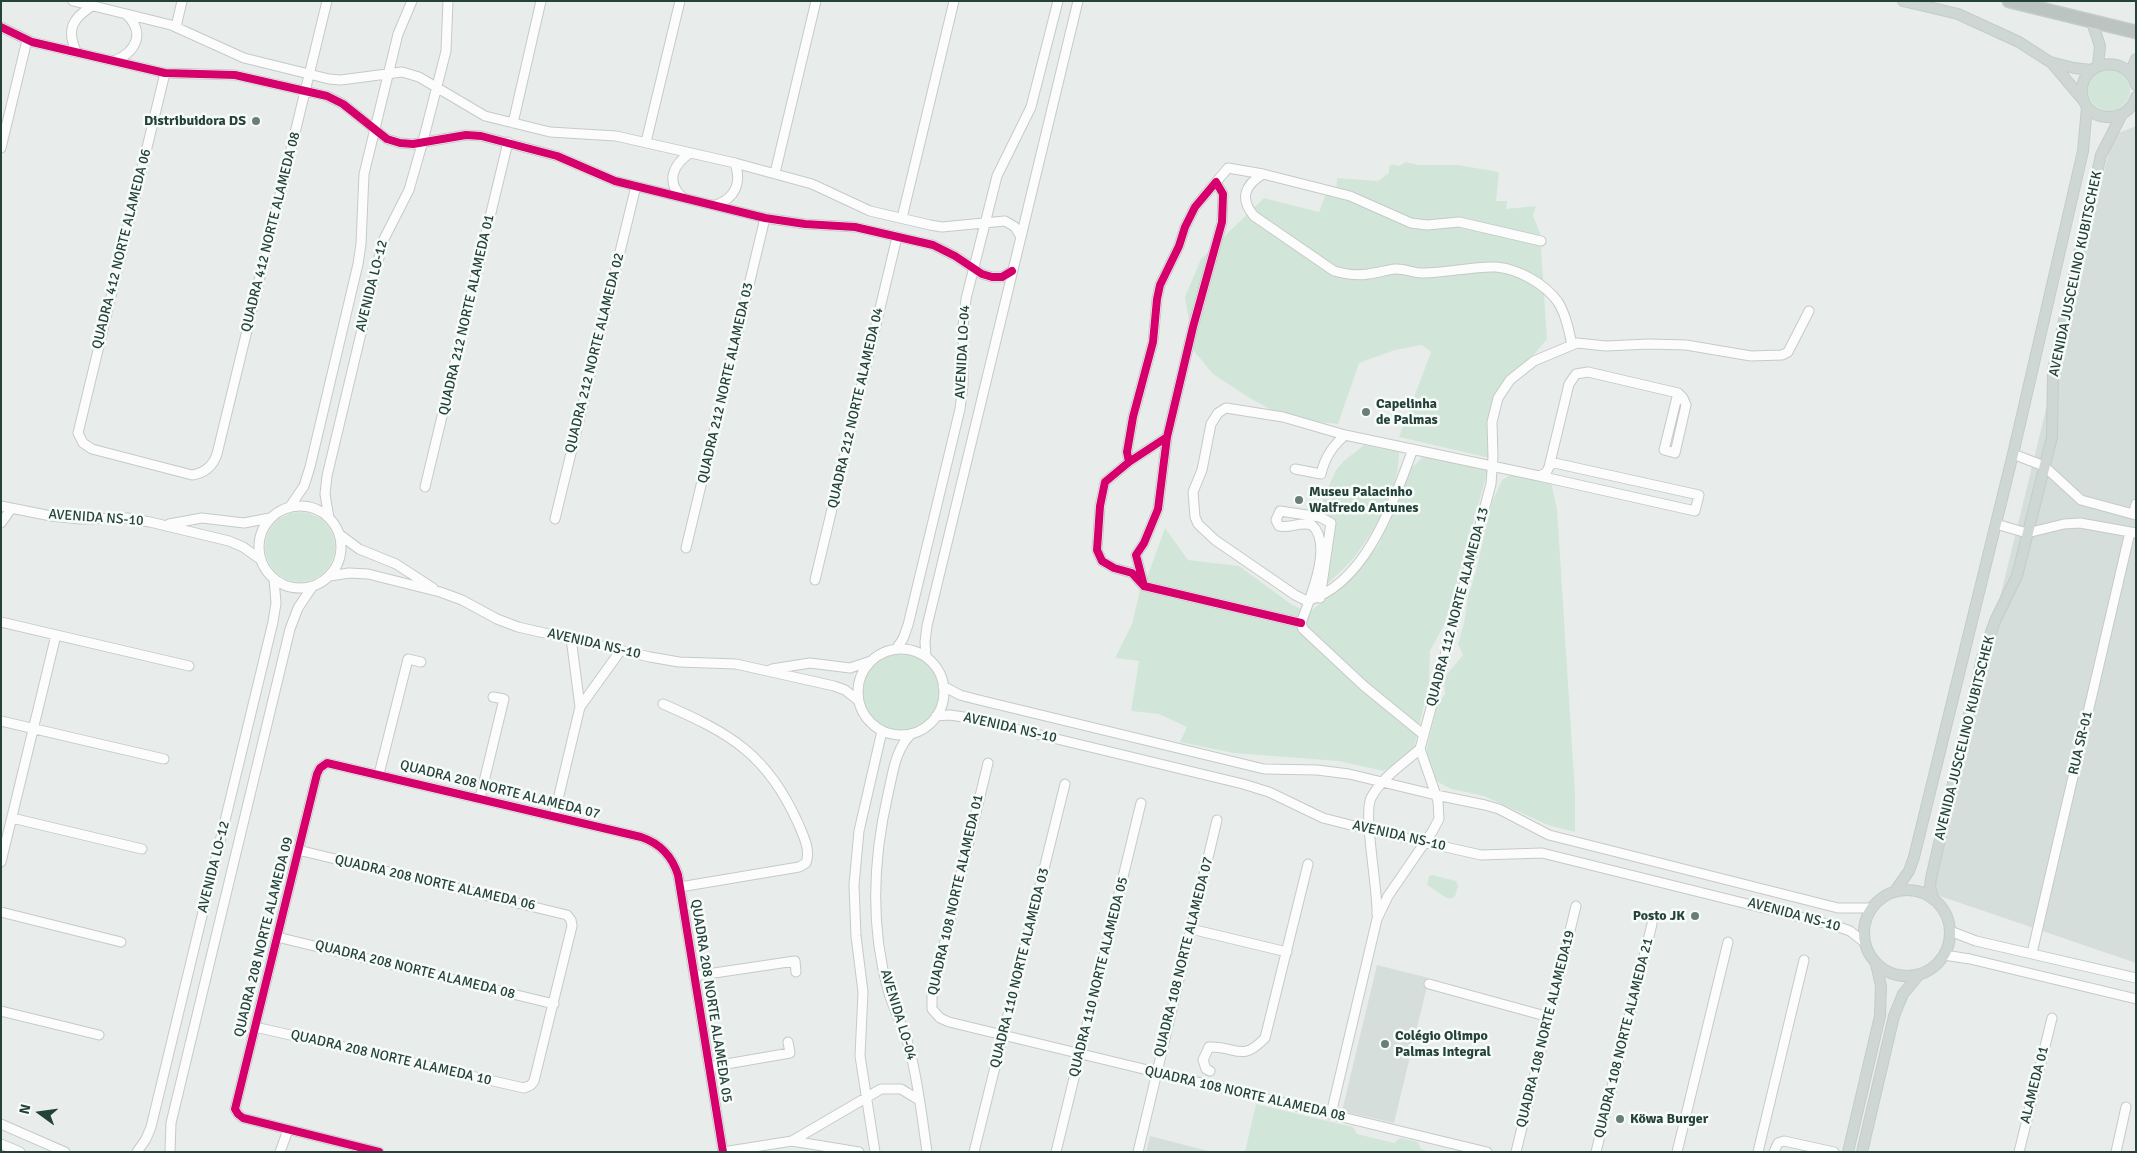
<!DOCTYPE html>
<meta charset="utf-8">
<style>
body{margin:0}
#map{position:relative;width:2137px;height:1153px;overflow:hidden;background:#e8edeb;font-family:Signika,sans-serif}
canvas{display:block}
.frame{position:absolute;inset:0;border:2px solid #24423a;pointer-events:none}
.north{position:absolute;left:15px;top:1088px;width:50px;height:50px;-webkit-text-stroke:4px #f7fbf9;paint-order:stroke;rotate:284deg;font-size:14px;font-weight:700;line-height:20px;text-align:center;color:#24423a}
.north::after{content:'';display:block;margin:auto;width:18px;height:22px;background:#24423a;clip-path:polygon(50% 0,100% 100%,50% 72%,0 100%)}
</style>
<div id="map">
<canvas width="2137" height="1153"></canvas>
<div class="frame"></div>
<div class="north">N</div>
</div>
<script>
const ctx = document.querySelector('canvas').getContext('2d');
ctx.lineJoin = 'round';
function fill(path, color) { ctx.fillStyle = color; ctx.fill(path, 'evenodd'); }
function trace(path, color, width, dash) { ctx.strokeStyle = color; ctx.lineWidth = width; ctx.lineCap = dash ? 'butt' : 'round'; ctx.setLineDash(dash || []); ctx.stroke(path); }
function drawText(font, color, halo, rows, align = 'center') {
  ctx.font = font + ' Signika,sans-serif'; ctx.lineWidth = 5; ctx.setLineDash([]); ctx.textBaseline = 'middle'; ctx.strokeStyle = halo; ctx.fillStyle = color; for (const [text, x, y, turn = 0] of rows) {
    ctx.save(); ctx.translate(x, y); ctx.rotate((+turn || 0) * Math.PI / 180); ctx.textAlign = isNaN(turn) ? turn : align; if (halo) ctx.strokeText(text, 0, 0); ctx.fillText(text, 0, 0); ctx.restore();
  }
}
fill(new Path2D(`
 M2136,126V963L1928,892L2113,135Z
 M1377,965L1429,978L1394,1123L1342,1111Z
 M1150,1136L1212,1152H1146Z`), '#d6dedb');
fill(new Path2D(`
 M2088 90a21 21 0 1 1 42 0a21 21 0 1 1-42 0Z
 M1406,162L1418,165H1458L1499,172L1496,201H1507L1506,209L1536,206L1533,216L1540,233L1547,339L1498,398L1490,458L1399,437L1431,352L1422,345L1395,350L1359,363L1338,424L1288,419L1248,397L1213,374L1194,351L1185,297L1201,259L1264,198L1319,212L1326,194L1336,198L1337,178L1378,181L1389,173V167L1392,164L1399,166Z
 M1364,445L1399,452C1400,487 1373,535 1351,561C1342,571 1331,579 1324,589L1334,522L1329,517L1319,512L1320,506L1336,470L1344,461Z
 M1425,455L1489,466L1446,621L1430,651L1429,683L1413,752L1384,771L1338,761L1233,753L1180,742L1187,727L1159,714L1131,711L1139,661L1115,658L1132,624L1140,590L1144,586L1165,528L1188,560L1239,566L1291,604L1308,613L1342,587L1378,546L1408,471Z
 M1510,475L1551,482L1557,509L1575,794V832L1548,825L1484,796L1451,789L1438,782L1427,765L1425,756L1437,706L1445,694L1444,678L1463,655L1458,644L1464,623L1468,597L1476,571L1492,502L1502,480Z
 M265 547a35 35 0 1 1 70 0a35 35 0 1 1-70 0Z
 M863 692a38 38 0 1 1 76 0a38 38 0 1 1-76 0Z
 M1432,875L1456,881L1458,886L1455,896L1451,899L1445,897L1427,885L1429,876Z
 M1256,1104L1353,1127L1357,1134L1394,1143L1400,1138L1418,1142L1421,1149L1430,1152H1245Z`), '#d1e6d8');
const minor = new Path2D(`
 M73,1L171,25L244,58L329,79L341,80L402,72L419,77L485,116L550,132L616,136L735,163L812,184L870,211L930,225L942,227L1005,221L1015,227L1021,237
 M1,27L32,42L165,73L235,75L327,96L343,104L387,139L400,143L413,144L466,135L481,136L557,156L615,181L765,218L805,224L855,227L933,245L955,256L982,274L992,277H1002L1012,271
 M176,27L182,1
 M76,51C66,29 73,18 92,6
 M114,61C136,52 146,33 126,14
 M165,73L78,433L83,443L92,449L192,475C205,473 213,466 217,454L327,1
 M513,123L541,1
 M646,142L680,1
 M1,148L27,40
 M775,173L816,1
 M1263,174C1245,185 1239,198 1254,216L1334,271C1345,274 1357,276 1368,274C1377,273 1386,270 1395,269C1405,268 1414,274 1424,273C1448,273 1473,266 1496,267C1519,269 1545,284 1558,302C1566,315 1569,331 1572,345
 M1216,182L1228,168L1263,174L1350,196L1411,223L1427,225L1459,222L1541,241
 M682,197C665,181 674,164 690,153
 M716,205C735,198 742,183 735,163
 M902,218L954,1
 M1413,449C1393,502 1367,583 1307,601L1295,595L1215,540L1198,524L1195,517L1193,492L1202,470L1211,424L1218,413L1226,408L1283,417L1345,435L1539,476L1546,473L1549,467L1569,384L1576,374L1588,372L1678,393L1683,398L1686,405L1675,453L1664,450L1678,393
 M2013,454L2044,466L2081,500L2136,515
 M1295,469L1321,474C1325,457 1332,447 1345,435
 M1539,476L1695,511L1699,495L1550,462
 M425,487L508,142
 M259 547a41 41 0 1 1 82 0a41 41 0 1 1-82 0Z
 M1,506L51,516L80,519L127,518L150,522L229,541L243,547L260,559
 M289,508L304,486L310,467L358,264L361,244L364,174L398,34L412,1
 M2133,514L2136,504
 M329,518L325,494L327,476L383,241L409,190L423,141L446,51L448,1
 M555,519L636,186
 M1,523L11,509
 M169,524L202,518L244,523L270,518
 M1996,524L2027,533L2064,524L2080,523L2136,533
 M339,534L359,549L396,564L433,588
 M686,548L765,218
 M330,576L349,573L368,574L440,592L462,600L497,619L518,627L650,657L679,662L736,664L834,686L845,690L859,701
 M815,580L897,237
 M1144,586L1132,573L1114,568L1102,561L1097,550L1100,506L1105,482L1129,462L1167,437L1193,327L1222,222L1223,194L1216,182L1195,207L1185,227L1179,246L1160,285L1157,299L1153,342L1133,417L1127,452L1129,462L1167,437L1158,509L1144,543L1136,555L1144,586L1301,623
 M1320,598L1331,523L1320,517L1280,511L1276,520L1279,526C1290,529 1299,521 1312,525C1334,545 1309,600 1301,623L1303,629L1364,686L1424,735
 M1,622L189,666
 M896,649L903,639L908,625L960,409L963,385V326L966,299L997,176L1031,107L1058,1
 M858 692a43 43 0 1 1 86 0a43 43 0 1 1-86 0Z
 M926,656L925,642L927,626L1078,1
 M772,669L810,663L850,668L871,661
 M943,686L960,695L975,699L1264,769L1317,770L1349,774L1436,795L1485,805L1499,809L1549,835L1838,908H1872
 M663,704C730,733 767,754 798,823C803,835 811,850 806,863L799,867L680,887
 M580,707L621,650
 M936,716L950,715L970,718L1243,784L1269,792L1323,818L1370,830L1481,855L1542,853L1836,926L1850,931L1864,942
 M1,721L164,759
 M911,734C895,750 893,773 888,794C873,859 870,925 888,990C893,1009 904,1027 909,1047C918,1080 922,1117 927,1152
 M1420,749L1491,484L1493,457L1492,422L1498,398L1510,380L1534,361L1577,343L1606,346L1649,344L1686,345L1751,356L1782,355L1788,352L1809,311
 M988,763L932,995V1009L940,1018L949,1022L1487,1152
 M379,774L408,659L421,662
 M480,798L504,699L493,697
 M554,816L580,707L571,638
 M12,818L142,849
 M1,862L56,635
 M1,912L121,942
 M1377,914C1378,889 1363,814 1371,798C1381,778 1404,763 1420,749
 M1191,929L1287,952
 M1950,931L1976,941L2136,978
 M277,937L554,1004
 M2032,953L2130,532
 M1944,955L1970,959L2136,999
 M694,976L795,961L796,972
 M1429,984L1549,1017
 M1,1011L99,1035
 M255,1027L524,1088L531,1085L534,1081L572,926L571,920L567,915L298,850
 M709,1067L790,1053L788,1042
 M1210,1071L1206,1069L1203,1060L1209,1047C1237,1046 1241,1063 1265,1038L1308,864
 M1331,1114L1377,919L1388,896L1432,832L1439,819L1438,801L1420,749
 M1,1124L65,1152
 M792,1141L881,1089H901L919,1100
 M1,1144L20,1152
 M137,1152L146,1139L151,1127L273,622L276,603L274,579
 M170,1152L171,1123L290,629L298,608L312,587
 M280,1152L288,1130
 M379,1152L243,1118L238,1114L235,1109L317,774L320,768L327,763L641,837C659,843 672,856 678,875L723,1152
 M723,1152L792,1141L859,1152
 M875,1152L860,1056L863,992L856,936L854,885L859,831L882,731
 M974,1152L1065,784
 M1056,1152L1141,803
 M1138,1152L1217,820
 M1516,1152L1576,906
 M1596,1152L1652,924
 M1677,1152L1728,942
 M1758,1152L1804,960
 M1774,1152L1778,1143L1784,1141L1834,1152
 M2019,1152L2052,1018
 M2116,1152L2126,1107`);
const major = new Path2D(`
 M1903,1L1958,14L2019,42L2050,62L2074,68L2091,70
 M2092,22L2100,46L2098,65
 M2051,62L2084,101
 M2130,73L2136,59
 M2136,85C2128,54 2081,59 2082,92C2084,124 2128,125 2136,97
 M1864 933a43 43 0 1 1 86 0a43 43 0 1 1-86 0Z
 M1895,891L1909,871L1914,857L2013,454L2083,151L2087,107
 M1933,899L1930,886L1931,878L1982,658L1995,621L2017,576L2052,437L2053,370L2101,155L2121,116
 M1848,1152L1880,1016L1881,986L1876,964
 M1862,1152L1894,1016L1903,994L1918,976`);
const highway = new Path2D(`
 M2009,1L2136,32`);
trace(minor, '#c5cac8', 11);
trace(major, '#c3ccc9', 12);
trace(highway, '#c3ccc9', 15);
trace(minor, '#fcfcfc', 9);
trace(major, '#cfd7d5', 10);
trace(highway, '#bcc4c2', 12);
trace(new Path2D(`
 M1,27L32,42L165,73L235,75L327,96L343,104L387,139L400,143L413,144L466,135L481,136L557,156L615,181L765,218L805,224L855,227L933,245L955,256L982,274L992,277H1002L1012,271
 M1144,586L1132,573L1114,568L1102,561L1097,550L1100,506L1105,482L1129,462L1167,437L1193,327L1222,222L1223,194L1216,182L1195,207L1185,227L1179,246L1160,285L1157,299L1153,342L1133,417L1127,452L1129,462L1167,437L1158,509L1144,543L1136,555L1144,586L1301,623
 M379,1152L243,1118L238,1114L235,1109L317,774L320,768L327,763L641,837C659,843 672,856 678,875L723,1152`), '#d6006c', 8);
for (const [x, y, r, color] of [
 [256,121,5,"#697e78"],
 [1366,412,5,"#697e78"],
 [1299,500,5,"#697e78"],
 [1695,916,5,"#697e78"],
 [1385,1044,5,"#697e78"],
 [1620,1119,5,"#697e78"]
]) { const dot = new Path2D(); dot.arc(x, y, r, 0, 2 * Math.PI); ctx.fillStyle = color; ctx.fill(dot); trace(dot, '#f7fbf9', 2); }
drawText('bold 14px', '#24423a', '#f7fbf9', [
 ["Distribuidora DS",246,121,"right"],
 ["Capelinha",1376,404],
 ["de Palmas",1376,420],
 ["Museu Palacinho",1309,492],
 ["Walfredo Antunes",1309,508],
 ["Posto JK",1685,916,"right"],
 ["Colégio Olimpo",1395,1036],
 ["Palmas Integral",1395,1052],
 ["Köwa Burger",1630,1119]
], 'left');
drawText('14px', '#24423a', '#f7fbf9', [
 ["QUADRA 412 NORTE ALAMEDA 08",271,232,-76],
 ["QUADRA 412 NORTE ALAMEDA 06",122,249,-76],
 ["AVENIDA JUSCELINO KUBITSCHEK",2076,274,-78],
 ["AVENIDA LO-12",372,286,-76],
 ["QUADRA 212 NORTE ALAMEDA 01",467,315,-77],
 ["AVENIDA LO-04",963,352,-87],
 ["QUADRA 212 NORTE ALAMEDA 02",595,353,-76],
 ["QUADRA 212 NORTE ALAMEDA 03",726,383,-77],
 ["QUADRA 212 NORTE ALAMEDA 04",856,408,-77],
 ["AVENIDA NS-10",96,518,4],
 ["QUADRA 112 NORTE ALAMEDA 13",1458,607,-75],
 ["AVENIDA NS-10",594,644,13],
 ["AVENIDA NS-10",1010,728,13],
 ["AVENIDA JUSCELINO KUBITSCHEK",1965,738,-76],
 ["RUA SR-01",2081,743,-77],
 ["QUADRA 208 NORTE ALAMEDA 07",500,790,14],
 ["AVENIDA NS-10",1399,836,13],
 ["AVENIDA LO-12",214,867,-76],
 ["QUADRA 208 NORTE ALAMEDA 06",435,883,13],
 ["QUADRA 108 NORTE ALAMEDA 01",956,895,-77],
 ["AVENIDA NS-10",1794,915,15],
 ["QUADRA 208 NORTE ALAMEDA 09",264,937,-76],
 ["QUADRA 108 NORTE ALAMEDA 07",1184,957,-76],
 ["QUADRA 110 NORTE ALAMEDA 03",1020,968,-76],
 ["QUADRA 208 NORTE ALAMEDA 08",415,970,14],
 ["QUADRA 110 NORTE ALAMEDA 05",1099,977,-76],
 ["QUADRA 208 NORTE ALAMEDA 05",711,1001,81],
 ["AVENIDA LO-04",898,1015,73],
 ["QUADRA 108 NORTE ALAMEDA19",1546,1029,-76],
 ["QUADRA 108 NORTE ALAMEDA 21",1624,1038,-76],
 ["QUADRA 208 NORTE ALAMEDA 10",391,1058,13],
 ["ALAMEDA 01",2035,1085,-76],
 ["QUADRA 108 NORTE ALAMEDA 08",1245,1094,13]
]);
</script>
